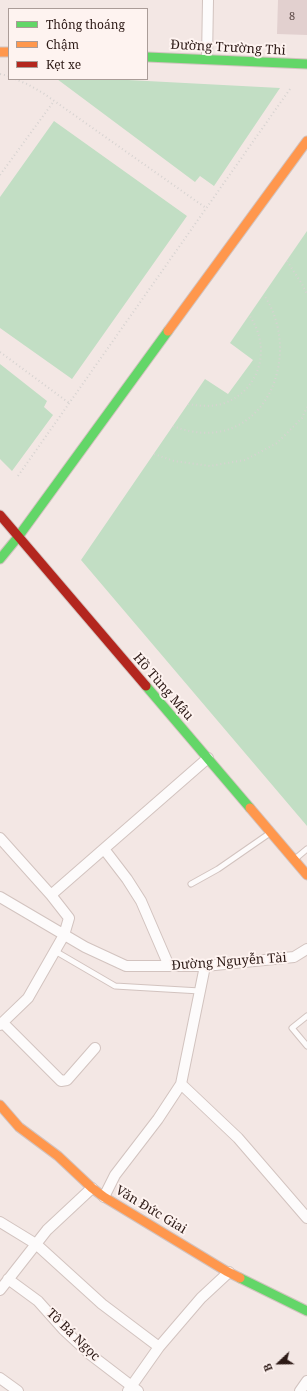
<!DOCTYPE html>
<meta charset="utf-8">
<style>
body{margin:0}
#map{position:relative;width:307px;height:1391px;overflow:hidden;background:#f3e7e4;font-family:"Noto Serif",serif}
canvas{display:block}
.legend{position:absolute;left:8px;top:8px;width:140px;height:72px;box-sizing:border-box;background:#fef3f0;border:1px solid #aa9c98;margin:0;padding:5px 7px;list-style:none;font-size:12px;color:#2c1915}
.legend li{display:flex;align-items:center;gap:8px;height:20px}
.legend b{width:20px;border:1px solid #aa9c98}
.north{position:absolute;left:259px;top:1343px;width:40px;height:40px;-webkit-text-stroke:3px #fef3f0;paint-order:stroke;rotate:248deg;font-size:11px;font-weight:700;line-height:16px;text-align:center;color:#2c1915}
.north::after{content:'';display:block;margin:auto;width:14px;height:18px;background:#2c1915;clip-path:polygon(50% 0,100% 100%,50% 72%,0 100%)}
</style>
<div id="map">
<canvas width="307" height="1391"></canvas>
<ul class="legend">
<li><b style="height:5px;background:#63d668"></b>Thông thoáng</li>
<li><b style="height:5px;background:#ff974d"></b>Chậm</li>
<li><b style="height:5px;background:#b3261e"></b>Kẹt xe</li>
</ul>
<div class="north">B</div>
</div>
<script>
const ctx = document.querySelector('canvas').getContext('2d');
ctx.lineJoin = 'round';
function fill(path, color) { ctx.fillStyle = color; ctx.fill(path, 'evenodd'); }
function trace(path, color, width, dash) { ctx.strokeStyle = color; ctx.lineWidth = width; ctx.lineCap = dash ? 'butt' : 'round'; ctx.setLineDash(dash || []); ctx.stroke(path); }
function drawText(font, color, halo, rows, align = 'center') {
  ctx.font = font + ' "Noto Serif",serif'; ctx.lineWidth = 4; ctx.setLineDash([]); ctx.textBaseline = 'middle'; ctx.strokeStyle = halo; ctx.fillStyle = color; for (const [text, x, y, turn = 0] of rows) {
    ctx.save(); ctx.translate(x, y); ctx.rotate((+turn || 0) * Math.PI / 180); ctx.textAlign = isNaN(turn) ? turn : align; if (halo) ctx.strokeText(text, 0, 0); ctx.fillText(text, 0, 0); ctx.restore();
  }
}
fill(new Path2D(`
 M57,79H109L280,88L214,186L200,176L195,182Z
 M54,121L187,216L72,379L0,328V197Z
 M307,231V826L81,560L205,379L228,394L253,360L230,343Z
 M0,364L47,401L44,407L53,415L12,471L0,459Z`), '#c2dec4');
fill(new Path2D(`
 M278,0H307V35L277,34Z`), '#e2d0cf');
const lane = new Path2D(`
 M295,859L307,849
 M191,884L218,869L270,833
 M55,951L115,986L200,991
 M307,1016L292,1028L307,1046`);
const street = new Path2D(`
 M207,59L208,0
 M0,838L51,895L69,918L64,935L28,998L0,1025
 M104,849L127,879L141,901L169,966
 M51,895L208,758
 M0,897L85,947L126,966H205L294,957L307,949
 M3,1023L61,1081L67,1080L95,1048
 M181,1084L238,1138L307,1218
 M104,1197L115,1175L158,1119L181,1084L205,966
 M0,1222L36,1244L102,1304L159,1347
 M8,1279L38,1301L63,1329L91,1355L138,1391
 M0,1290L47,1230L92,1188
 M0,1378L18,1391
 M128,1391L159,1347L201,1298L229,1272
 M300,1391L307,1381`);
const fast = new Path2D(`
 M147,57L307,64
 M0,559L18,537L168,331
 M146,686L250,808
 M240,1278L307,1311`);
const slow = new Path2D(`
 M0,52H9
 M168,331L307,141
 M250,808L307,875
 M0,1105L19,1127L58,1156L92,1188L104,1197L226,1271L240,1278`);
const jam = new Path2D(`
 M0,515L146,686`);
trace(lane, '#d2c3bf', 7);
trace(street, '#d2c3bf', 12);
trace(fast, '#d2c3bf', 11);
trace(slow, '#d2c3bf', 11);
trace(jam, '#d2c3bf', 11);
trace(new Path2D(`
 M0,74L9,76
 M15,79L27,84L43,93L206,208
 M0,175L54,101
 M287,261L302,284L307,294
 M0,352L69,403
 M188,404C199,406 211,407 222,404C261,391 272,347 249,315
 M173,426C259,460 307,360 264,295
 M154,454L174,461L210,466L245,460L277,443L302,418L307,407
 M18,476L290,89`), '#d7d3d1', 2, [1, 3]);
trace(lane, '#fdfbfb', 5);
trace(street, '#fdfbfb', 10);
trace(fast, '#63d668', 9);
trace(slow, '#ff974d', 9);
trace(jam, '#b3261e', 9);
drawText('11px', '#5c4946', null, [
 ["8",292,17]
]);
drawText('13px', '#2c1915', '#fef3f0', [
 ["Đường Trường Thi",228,48,3],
 ["Hồ Tùng Mậu",163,687,49],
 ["Đường Nguyễn Tài",229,962,-4],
 ["Văn Đức Giai",151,1210,31],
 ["Tô Bá Ngọc",73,1335,44]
]);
</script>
